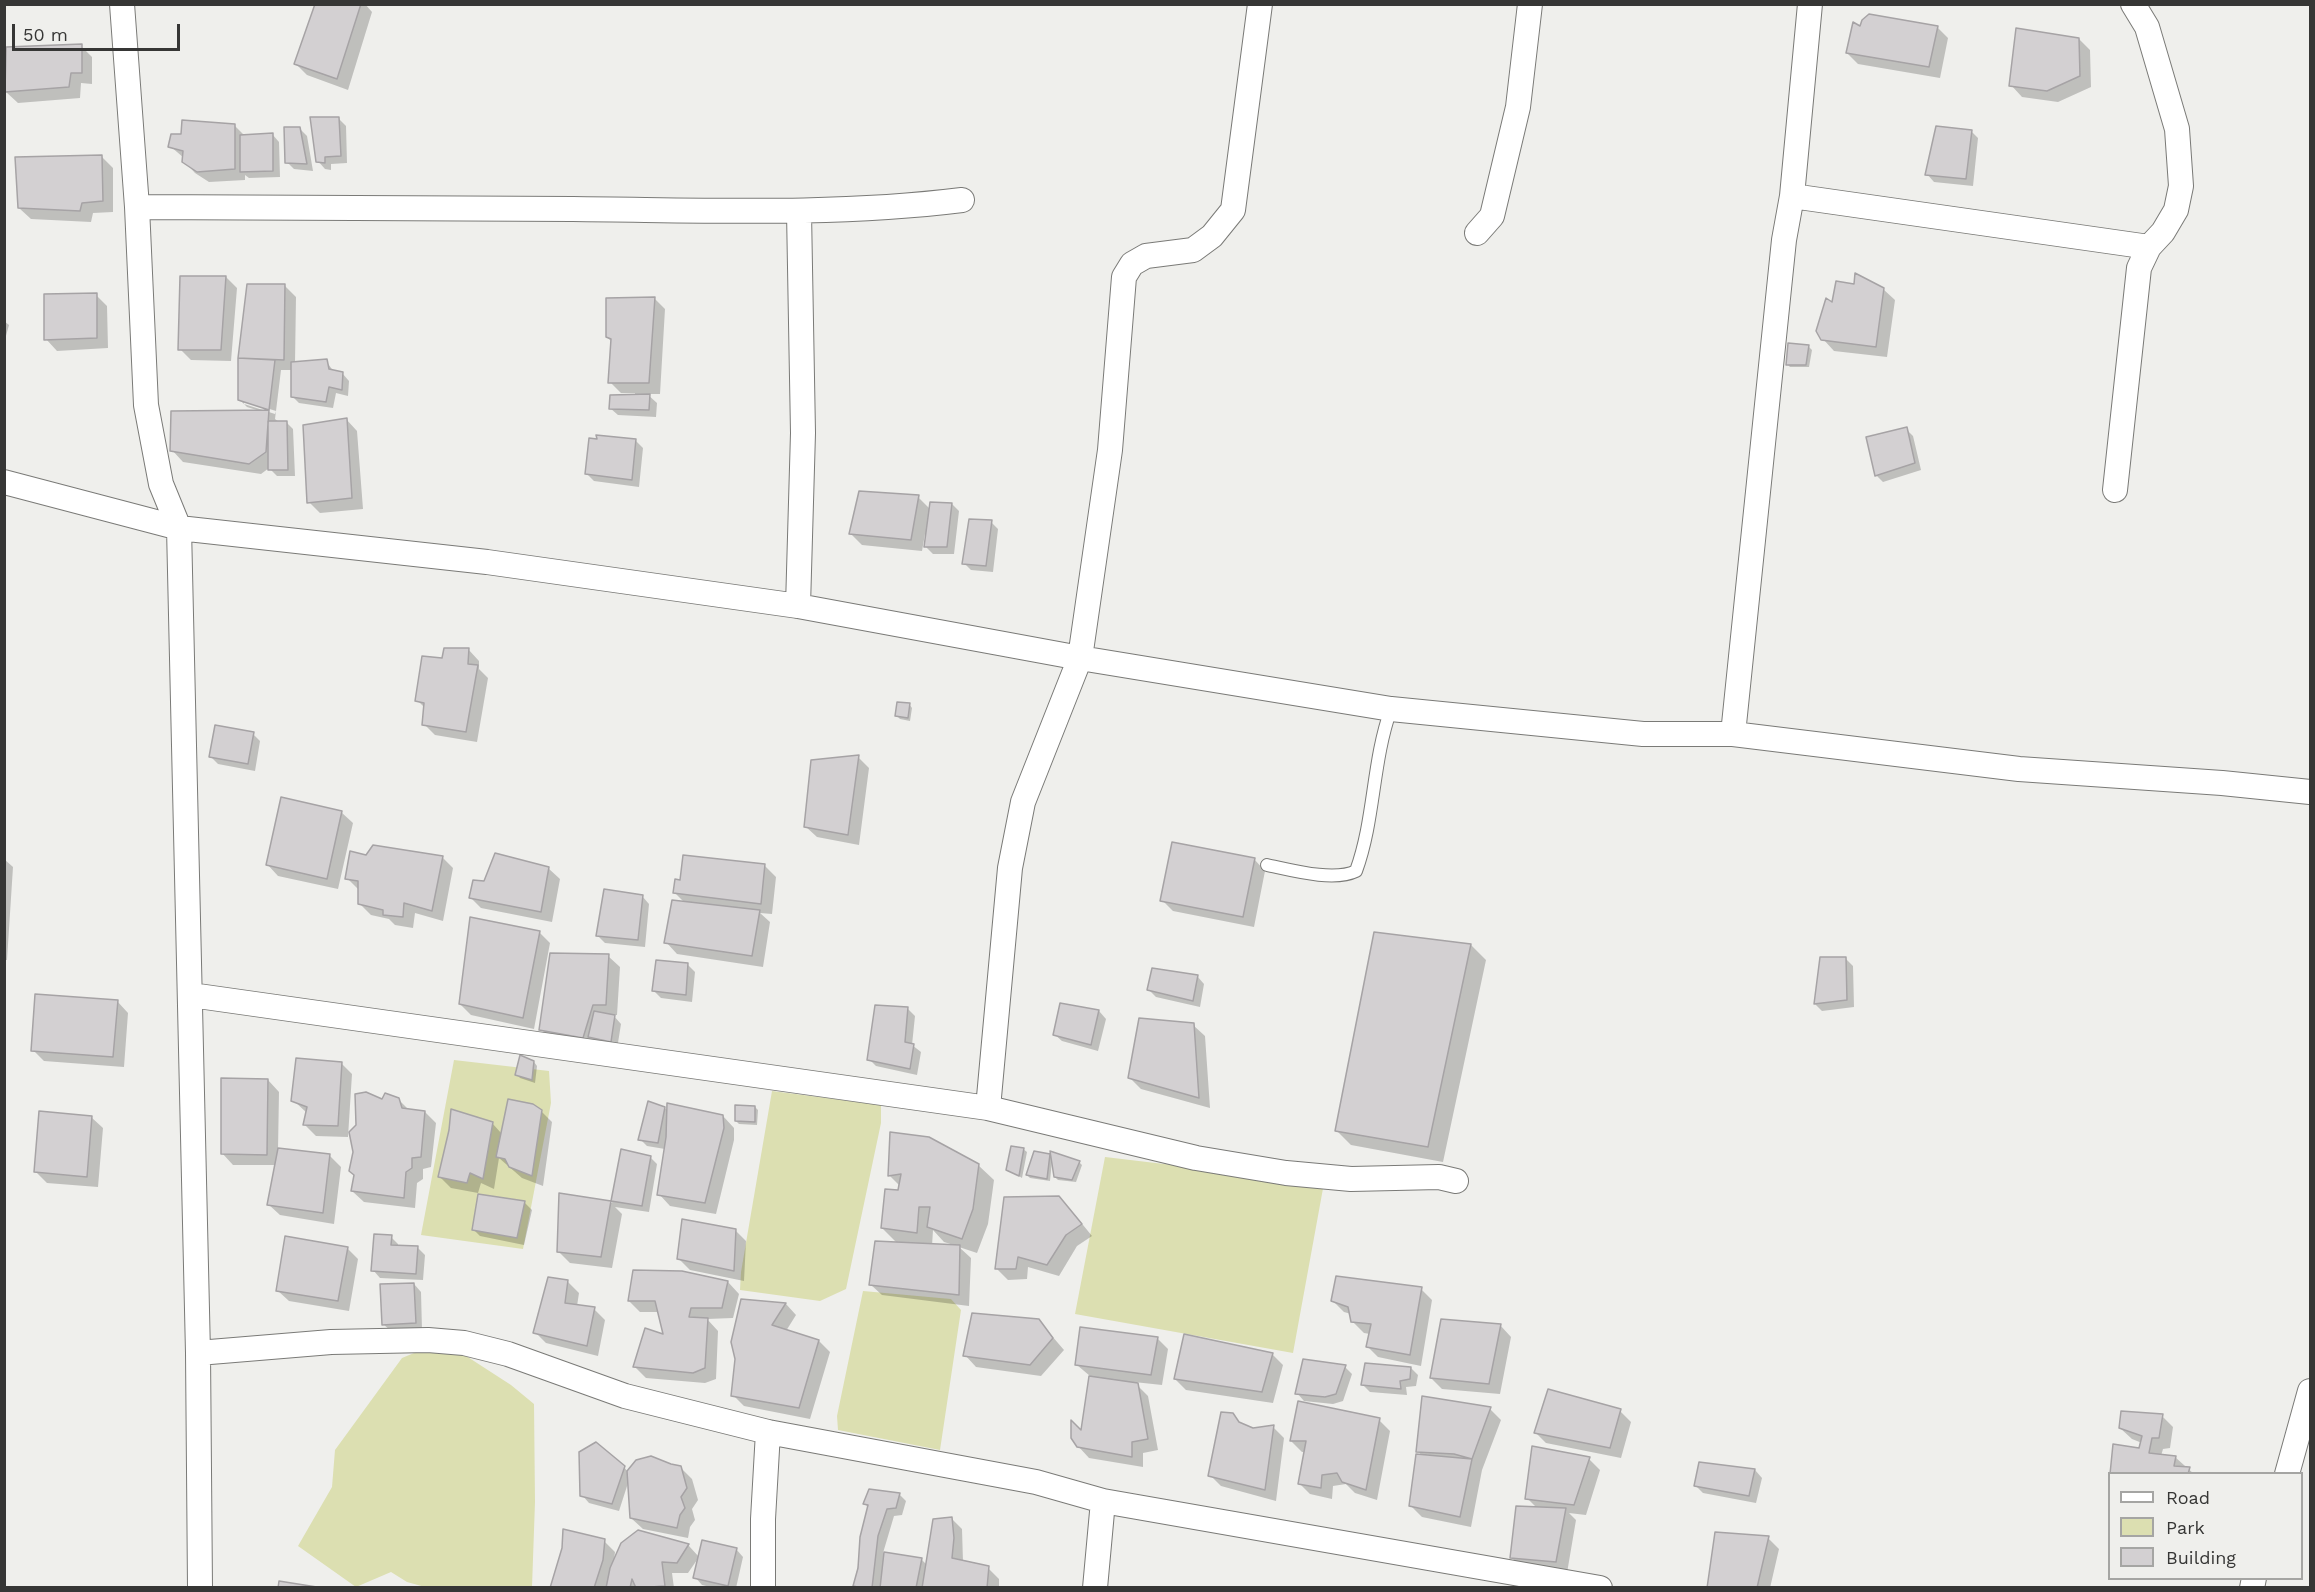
<!DOCTYPE html>
<style>
body{margin:0}
#map{position:relative;width:2315px;height:1592px;overflow:hidden;background:#efefec;font-family:"Work Sans",sans-serif}
canvas{display:block}
.frame{position:absolute;inset:0;border:6px solid #363635;pointer-events:none}
.legend{position:absolute;left:2108px;top:1472px;width:195px;height:108px;box-sizing:border-box;background:#efefec;border:2px solid #a5a5a3;margin:0;padding:8px 10px;list-style:none;font-size:18px;color:#363635}
.legend li{display:flex;align-items:center;gap:12px;height:30px}
.legend b{width:30px;border:2px solid #a5a5a3}
.scale{position:absolute;left:12px;top:24px;width:168px;height:27px;box-sizing:border-box;border:3px solid #363635;border-top:0;padding-left:8px;font-size:18px;line-height:21px;white-space:nowrap;color:#363635;-webkit-text-stroke:4px #efefec;paint-order:stroke}
</style>
<div id="map">
<canvas width="2315" height="1592"></canvas>
<div class="frame"></div>
<ul class="legend">
<li><b style="height:8px;background:#fff"></b>Road</li>
<li><b style="height:16px;background:#dcdfb1"></b>Park</li>
<li><b style="height:16px;background:#d3d0d2"></b>Building</li>
</ul>
<div class="scale">50 m</div>
</div>
<script>
const ctx = document.querySelector('canvas').getContext('2d');
ctx.lineJoin = 'round';
function fill(path, color) { ctx.fillStyle = color; ctx.fill(path, 'evenodd'); }
function trace(path, color, width, dash) { ctx.strokeStyle = color; ctx.lineWidth = width; ctx.lineCap = dash ? 'butt' : 'round'; ctx.setLineDash(dash || []); ctx.stroke(path); }
fill(new Path2D(`
 M454,1060L549,1071L551,1103L523,1249L421,1235Z
 M772,1091L881,1105V1123L846,1289L820,1301L740,1290L741,1272Z
 M1105,1157L1324,1183L1293,1353L1075,1314Z
 M863,1291L951,1299L961,1310L940,1450L838,1430L837,1416Z
 M443,1341L511,1385L534,1404L535,1502L532,1587H425L407,1582L391,1572L356,1587L298,1546L332,1487L335,1450L402,1358Z`), '#dcdfb1');
fill(new Path2D(`
 M317,4H365L372,12L348,90L307,75L296,64Z
 M1937,27L1948,38L1940,78L1858,64L1847,53L1862,28Z
 M2079,39L2090,50L2091,87L2058,102L2022,97L2011,85Z
 M81,46L92,57V84L81,83L80,98L18,103L6,92Z
 M338,118L346,126L347,163L331,164V170L325,169L318,161Z
 M234,125L245,136L272,134L279,142L280,177L249,178L245,175V180L209,182L195,173L184,161V158L170,146Z
 M299,128L307,136L313,171L294,169L287,162Z
 M1971,131L1978,138L1973,186L1934,182L1927,174Z
 M102,157L113,168V212L93,213L91,222L31,219L19,208Z
 M226,277L237,288L231,361L191,360L180,349Z
 M285,286L296,297L295,363L326,361L334,372L342,373L349,381L348,396L336,393L333,408L299,403L292,396V370H281L276,411L244,401V404L275,414L276,411L275,419L279,422H286L293,429L295,476H277L269,468L261,474L183,462L172,450L260,411L247,407L239,399L241,359L239,357Z
 M1883,289L1895,300L1887,357L1834,351L1823,339L1833,305Z
 M96,295L107,306L108,348L57,351L46,339Z
 M654,298L665,309L660,394H647L657,403L656,417L618,415L610,408L635,396V393H621L610,382L612,342L607,337Z
 M4,321L9,325L4,343Z
 M1809,347L1812,350L1809,367H1790L1787,364Z
 M346,419L357,431L363,509L320,513L309,502Z
 M1906,429L1913,436L1921,470L1883,482L1876,475Z
 M636,441L643,448L639,487L594,481L587,474Z
 M918,497L930,509L952,504L959,511L954,554H933L926,547L927,534H925L922,551L862,545L851,534Z
 M991,522L998,529L993,572L971,570L964,563Z
 M468,649L479,661V669L488,678L477,742L435,735L424,724L425,708L417,700L443,660Z
 M909,704L912,708L910,721L900,719L897,716Z
 M253,734L260,741L255,771L218,764L210,756Z
 M858,757L869,768L859,845L817,837L805,826Z
 M341,812L353,823L338,889L278,876L267,864Z
 M367,857H442L453,868L443,921L415,913L413,928L395,925L389,919L371,915L360,904L358,889L347,878Z
 M4,859L13,867L7,960H4Z
 M1254,859L1265,871L1254,927L1173,911L1162,900Z
 M765,866L776,877L772,914L760,913L770,922L763,967L677,954L666,942L685,903L675,893Z
 M548,868L560,879L552,922L481,908L470,897L486,882Z
 M642,896L649,904L645,947L605,943L598,936Z
 M539,932L550,943L534,1029L471,1015L460,1004Z
 M1375,934L1471,945L1486,960L1443,1162L1351,1145L1336,1130Z
 M608,956L620,967L617,1015H613L621,1024L617,1049L552,1040L541,1029Z
 M1846,959L1853,966L1854,1007L1822,1011L1815,1004Z
 M687,964L695,972L692,1002L661,998L654,991Z
 M1197,976L1204,984L1200,1007L1156,997L1149,990Z
 M117,1001L128,1013L124,1067L44,1061L33,1050Z
 M908,1009L915,1016L912,1045L921,1052L917,1075L876,1066L869,1059Z
 M1099,1011L1106,1019L1098,1051L1062,1041L1054,1034Z
 M1193,1025L1205,1036L1210,1108L1141,1089L1130,1078Z
 M534,1062L537,1066L535,1083L520,1078L517,1074Z
 M341,1063L352,1074L348,1137L316,1136L305,1125L307,1113L293,1100Z
 M268,1080L279,1092L278,1150L329,1155L341,1167L334,1224L280,1215L268,1204L276,1165H233L222,1153Z
 M399,1100L410,1111L425,1112L436,1123L431,1167L423,1169V1179L417,1183L415,1208L364,1202L352,1191L383,1101Z
 M755,1107L758,1110L757,1125L739,1124L736,1121Z
 M665,1108L668,1112L723,1116L734,1128V1140L716,1214L670,1206L659,1194L665,1149L647,1146L640,1139Z
 M541,1111L552,1122L543,1186L522,1178L499,1158L494,1189L481,1183L478,1193L451,1188L440,1177L492,1123L502,1134Z
 M91,1117L103,1128L98,1187L47,1183L36,1172Z
 M1023,1149L1027,1152L1022,1178L1008,1169Z
 M622,1151L650,1157L657,1164L649,1212L615,1207L622,1214L612,1268L570,1263L559,1252L561,1194L612,1203Z
 M1049,1155L1053,1159L1079,1162L1082,1165L1076,1182L1058,1180L1055,1177L1052,1161L1050,1181L1030,1178L1027,1175Z
 M978,1165L994,1180L988,1224L977,1253L959,1247L971,1258L969,1306L882,1295L870,1284L898,1244L882,1228L900,1186L889,1175ZM933,1230L944,1242L957,1246H932Z
 M479,1196L525,1203L532,1210L524,1245L480,1236L473,1229Z
 M1070,1209L1092,1236L1077,1246L1059,1276L1028,1267L1027,1279L1008,1280L997,1269Z
 M735,1230L746,1241L744,1281L690,1270L679,1259Z
 M391,1237L398,1244V1247L418,1248L425,1255L423,1280L380,1278L373,1270Z
 M347,1248L358,1259L349,1311L289,1301L277,1290Z
 M568,1282L579,1293L577,1306L594,1309L605,1320L598,1356L546,1343L535,1332Z
 M728,1282L739,1294L733,1318L707,1319L718,1331L716,1379L705,1383L646,1378L635,1367L666,1336L659,1312H640L629,1301Z
 M414,1284L421,1292L422,1330L391,1331L383,1324Z
 M1421,1289L1432,1300L1421,1366L1378,1357L1367,1346L1370,1334L1364,1333L1353,1322L1351,1314L1344,1312L1333,1301Z
 M742,1300L786,1304L796,1315L786,1331L819,1341L830,1352L810,1419L744,1406L733,1395Z
 M1039,1321L1064,1350L1041,1376L976,1367L965,1355Z
 M1500,1325L1511,1337L1500,1394L1442,1389L1431,1378Z
 M1157,1338L1168,1349L1162,1385L1134,1382L1148,1396L1158,1450L1143,1453V1467L1089,1458L1078,1446L1082,1434L1090,1376L1077,1365Z
 M1272,1354L1283,1365L1273,1403L1186,1390L1175,1379Z
 M1345,1367L1352,1374L1343,1401L1333,1404L1304,1401L1297,1393Z
 M1411,1368L1418,1375L1416,1386L1406,1387L1407,1395L1370,1392L1363,1385Z
 M1490,1409L1501,1420L1482,1470L1471,1527L1422,1517L1411,1506L1422,1456L1418,1451Z
 M1620,1411L1631,1422L1621,1458L1546,1443L1535,1432Z
 M1232,1415L1242,1425L1253,1430L1273,1427L1284,1438L1276,1501L1221,1486L1210,1475Z
 M2162,1416L2173,1427L2170,1448L2163,1449L2161,1456L2175,1457L2194,1474H2111L2141,1450L2142,1443L2132,1439L2120,1428Z
 M1379,1420L1390,1431L1377,1500L1355,1493L1346,1484L1333,1486L1332,1499L1310,1494L1299,1483L1305,1452H1302L1291,1441Z
 M1589,1459L1600,1470L1586,1515L1569,1513L1576,1520L1567,1573L1523,1569L1512,1558L1537,1508L1527,1498Z
 M624,1467L628,1472L680,1467L692,1479L698,1500L692,1509L695,1520L690,1527L688,1538L643,1529L631,1518L629,1480L619,1511L589,1503L582,1495Z
 M1755,1470L1762,1478L1756,1503L1703,1493L1696,1486Z
 M899,1494L906,1501L902,1515L894,1516L883,1553L921,1559L926,1564L934,1520L951,1518L962,1529L963,1562L988,1568L999,1579V1588H856L854,1586L869,1508L865,1504Z
 M638,1531L689,1546L699,1557L688,1573H672L674,1588H552L604,1541L615,1552L614,1560Z
 M1768,1538L1779,1549L1770,1588H1709Z
 M736,1549L743,1557L736,1588H715L702,1585L695,1577Z`), '#0003');
const building = new Path2D(`
 M315,4H361L337,79L294,64Z
 M1869,14L1938,26L1929,67L1846,53L1853,22L1860,26L1862,20Z
 M2016,28L2079,38L2080,76L2047,91L2009,86Z
 M82,44V73H71L69,87L5,92L6,47Z
 M310,117H339L341,156L325,157V163L316,162Z
 M182,120L235,124V169L197,172L182,162L183,151L168,147L171,134H181Z
 M1936,126L1972,130L1966,179L1925,175Z
 M284,127H300L307,164L285,163Z
 M273,133V171L240,172V135Z
 M102,155L103,201L82,203L80,211L18,208L15,157Z
 M1855,273L1884,288L1876,347L1821,340L1816,331L1826,298L1832,302L1836,281L1854,284Z
 M180,276H226L221,350H178Z
 M247,284H285L284,360L238,358Z
 M97,293V338L44,340V294Z
 M655,297L649,383H608L611,339L606,337V298Z
 M1788,343L1809,345L1806,365H1786Z
 M238,358L275,360L269,410L238,400Z
 M327,359L329,369L343,372L342,390L329,387L326,402L291,397V362Z
 M650,394L649,410L609,409L610,395Z
 M269,410L266,452L249,464L170,451L171,411Z
 M347,418L352,498L307,503L303,425Z
 M268,421H287L288,470H268Z
 M1907,427L1915,463L1875,476L1866,437Z
 M596,435L636,439L632,480L585,474L589,438L597,439Z
 M859,491L919,495L911,540L849,534Z
 M930,502L952,503L947,547H924Z
 M969,519L992,520L986,566L962,564Z
 M444,648H469L468,664L478,665L466,732L422,725L424,703L415,701L422,656L442,658Z
 M897,702L910,703L908,718L895,716Z
 M215,725L254,732L248,764L209,757Z
 M859,755L848,835L804,827L811,760Z
 M281,797L342,811L327,879L266,865Z
 M1172,842L1255,858L1243,917L1160,901Z
 M373,845L443,856L432,911L404,903L403,917L383,915V910L358,904V881L345,879L350,851L366,855Z
 M495,853L549,867L541,912L469,898L473,880L484,881Z
 M683,855L765,864L761,904L673,893L675,879L680,880Z
 M604,889L643,895L638,940L596,936Z
 M672,900L760,910L752,956L664,943Z
 M470,917L540,931L523,1018L459,1004Z
 M1374,932L1471,944L1428,1147L1335,1131Z
 M550,953L609,954L606,1005H593L583,1038L539,1030Z
 M1820,957H1846L1847,1000L1814,1004Z
 M656,960L688,963L686,995L652,991Z
 M1152,968L1198,975L1193,1001L1147,990Z
 M35,994L118,1000L113,1057L31,1051Z
 M1060,1003L1099,1010L1091,1045L1053,1035Z
 M875,1005L908,1007L905,1042L914,1044L910,1069L867,1060Z
 M594,1011L615,1015L611,1042L588,1037Z
 M1139,1018L1194,1023L1199,1098L1128,1078Z
 M520,1055L534,1061L532,1080L515,1075Z
 M296,1058L342,1062L338,1126L303,1125L307,1107L291,1101Z
 M221,1078L268,1079L267,1155L221,1154Z
 M366,1092L382,1099L385,1093L399,1098L402,1108L425,1111L421,1157L412,1158V1168L406,1172L404,1198L351,1191L354,1175L349,1171L353,1152L349,1132L356,1125L355,1094Z
 M508,1099L533,1104L542,1110L532,1176L509,1167L505,1159L496,1157Z
 M648,1101L665,1107L658,1143L638,1140Z
 M667,1103L723,1115L724,1128L705,1203L657,1195L666,1137Z
 M735,1105L755,1106V1122L735,1121Z
 M451,1109L493,1122L483,1179L470,1173L467,1183L438,1177L449,1130Z
 M39,1111L92,1116L87,1177L34,1172Z
 M890,1132L929,1137L979,1164L973,1209L962,1239L927,1227L930,1207H919L917,1233L881,1228L885,1189L898,1190L901,1174L888,1176Z
 M1011,1146L1024,1148L1019,1176L1006,1170Z
 M278,1148L330,1154L323,1213L267,1205Z
 M621,1149L651,1156L642,1206L611,1201Z
 M1034,1151L1050,1154L1047,1179L1026,1175Z
 M1050,1151L1080,1161L1072,1180L1054,1177Z
 M559,1193L611,1201L601,1257L557,1252Z
 M478,1194L525,1201L517,1238L472,1230Z
 M1059,1196L1082,1224L1066,1235L1047,1265L1018,1257L1016,1269H995L1004,1197Z
 M682,1219L736,1229L734,1271L677,1259Z
 M374,1234L392,1235L391,1245L418,1246L416,1274L371,1271Z
 M285,1236L348,1247L338,1301L276,1291Z
 M875,1241L960,1245L959,1295L869,1285Z
 M633,1270L682,1271L728,1281L722,1308H691L689,1317L708,1318L705,1368L693,1373L633,1367L645,1328L663,1334L655,1301H628Z
 M1336,1276L1422,1287L1410,1355L1366,1347L1371,1324L1351,1322L1348,1307L1331,1301Z
 M548,1277L568,1280L565,1303L595,1307L587,1346L533,1333Z
 M414,1283L416,1323L382,1325L380,1284Z
 M741,1299L786,1303L772,1325L819,1340L799,1408L731,1396L735,1359L731,1342Z
 M972,1313L1039,1319L1053,1338L1030,1365L963,1356Z
 M1441,1319L1501,1324L1489,1384L1430,1378Z
 M1080,1327L1158,1337L1151,1375L1075,1365Z
 M1184,1334L1273,1353L1262,1392L1174,1379Z
 M1303,1359L1346,1365L1336,1394L1325,1397L1295,1394Z
 M1365,1363L1411,1367L1410,1379L1400,1381L1401,1389L1361,1385Z
 M1089,1376L1138,1383L1148,1439L1132,1442V1457L1077,1447L1071,1438V1420L1081,1430Z
 M1548,1389L1621,1409L1610,1448L1534,1433Z
 M1422,1396L1491,1407L1472,1459L1454,1454L1416,1452Z
 M1298,1401L1380,1418L1366,1490L1342,1482L1337,1473L1322,1475L1321,1488L1298,1484L1306,1441H1290Z
 M2121,1411L2163,1414L2159,1438H2152L2149,1453L2176,1456L2174,1466L2190,1467L2188,1474H2110L2113,1444L2139,1448L2142,1436L2119,1428Z
 M1221,1412L1233,1413L1239,1422L1253,1428L1274,1425L1265,1490L1208,1476Z
 M596,1442L625,1466L612,1504L580,1496L579,1452Z
 M1532,1446L1590,1457L1574,1505L1525,1499Z
 M1416,1454L1472,1459L1460,1517L1409,1506Z
 M651,1456L671,1464L681,1466L687,1488L681,1497L685,1508L680,1515L677,1528L630,1518L627,1471L636,1460Z
 M1699,1462L1755,1469L1749,1496L1694,1486Z
 M869,1489L900,1493L896,1508L887,1509L878,1536L872,1588H862L853,1586L858,1568L860,1537L868,1505L863,1504Z
 M1516,1506L1566,1508L1556,1562L1510,1558Z
 M952,1517L954,1538L952,1558L989,1566L987,1588H922L933,1519Z
 M563,1529L605,1539L603,1560L594,1588H550L562,1548Z
 M638,1530L689,1544L677,1563L662,1562L665,1586L636,1588L632,1579L630,1588H606L610,1568L621,1543Z
 M1715,1532L1769,1536L1757,1588H1707Z
 M702,1540L737,1548L728,1586L693,1578Z
 M884,1552L922,1558L916,1588H880Z
 M279,1581L323,1588H278Z`);
fill(building, '#d3d0d2');
trace(building, '#a6a3a5', 1.5);
const service = new Path2D(`
 M1267,865C1291,870 1334,882 1356,871C1375,819 1372,762 1391,709`);
const minor = new Path2D(`
 M1260,4L1233,210L1212,236L1193,250L1146,256L1132,264L1124,277L1110,450L1080,658L1023,802L1010,868L988,1108L1196,1158L1286,1173L1351,1179L1439,1177L1456,1181
 M1792,196L2149,247
 M137,207C282,207 427,207 573,209C703,210 833,216 962,200
 M1477,233L1492,216L1518,107L1530,4
 M4,482L179,528L161,484L146,405L137,207L122,4
 M2115,490L2139,268L2149,247L2163,232L2176,210L2181,186L2177,129L2147,27L2133,4
 M798,606L803,433L799,212
 M1733,734L1784,240L1792,196L1810,4
 M191,995L988,1108
 M198,1353L331,1342L428,1340L464,1343L508,1354L625,1396L768,1432L1036,1482L1103,1501L1095,1588
 M2287,1474L2310,1391
 M1103,1501L1600,1588
 M200,1588L198,1353L179,528L487,562L798,606L1080,658L1391,709L1643,734H1733L2019,769L2222,783L2310,792
 M763,1588V1519L768,1432
 M2252,1588L2254,1578`);
trace(service, '#7a7a77', 14);
trace(minor, '#7a7a77', 26);
trace(service, '#fff', 12);
trace(minor, '#fff', 24);
</script>
